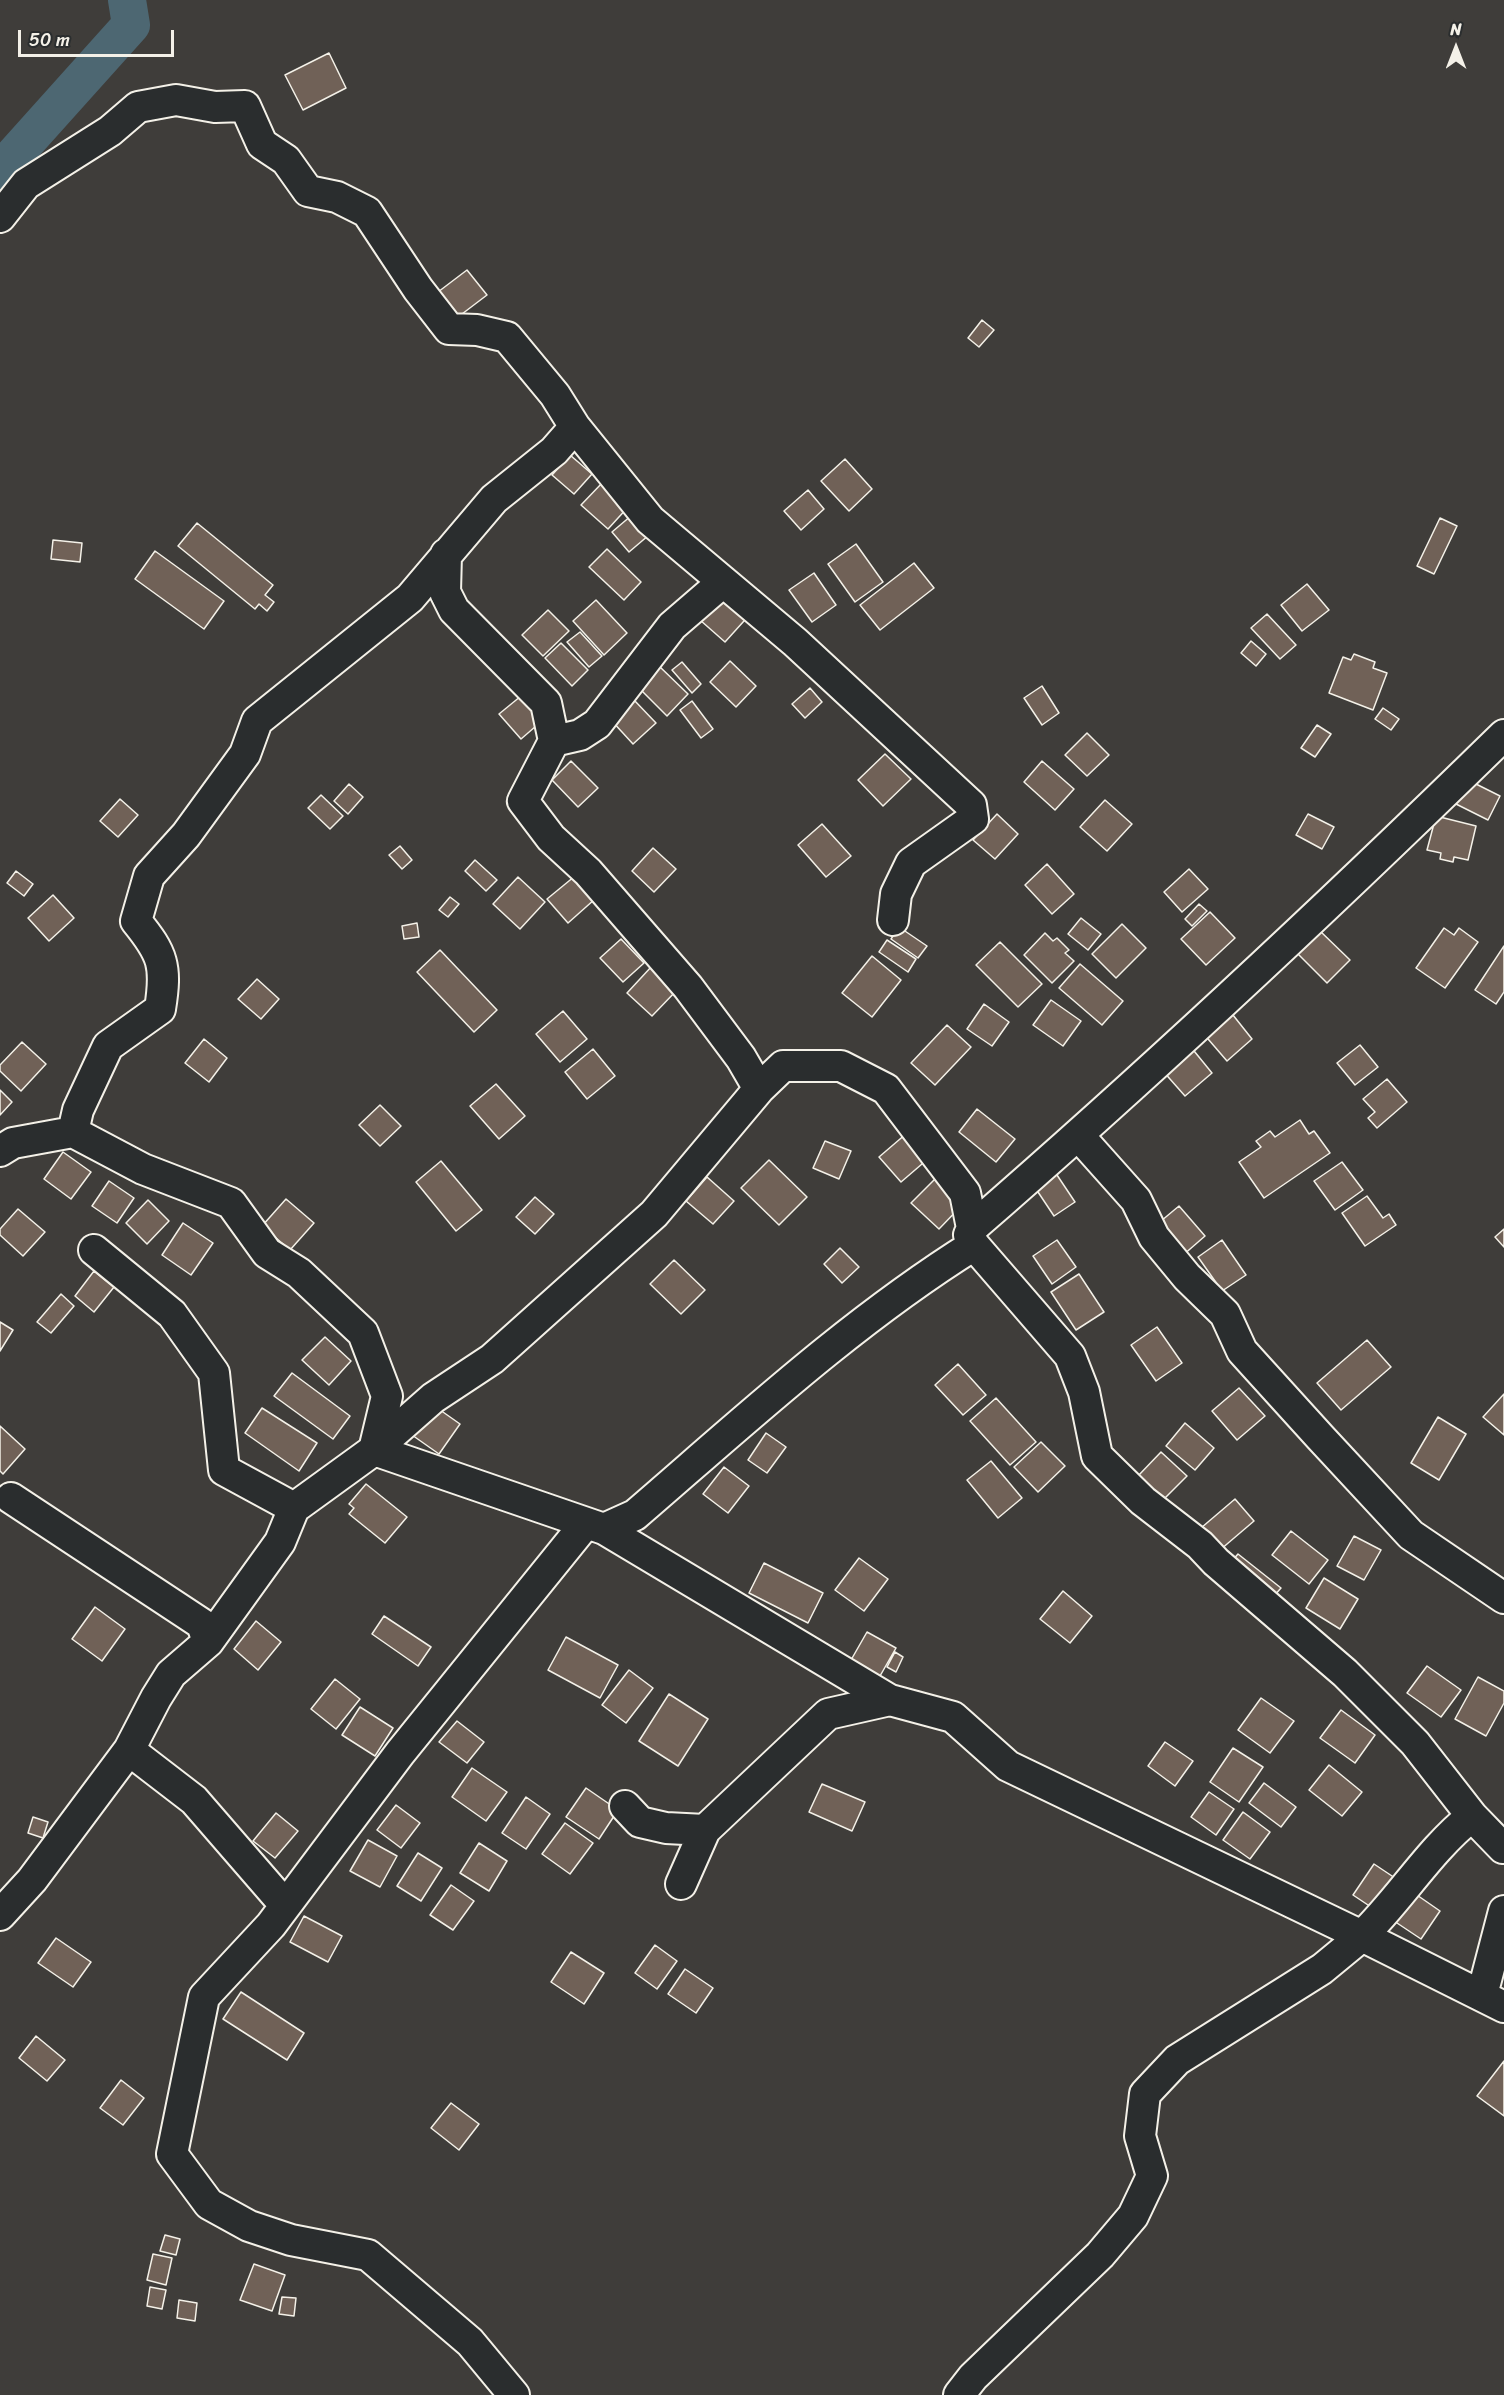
<!DOCTYPE html>
<style>
body{margin:0}
#map{position:relative;width:1504px;height:2395px;overflow:hidden;background:#3f3d3a;font-family:Sriracha,sans-serif}
canvas{display:block}
.north{position:absolute;left:1426px;top:18px;width:60px;height:60px;-webkit-text-stroke:4px #2a2d2e;paint-order:stroke;rotate:0deg;font-size:16px;font-weight:700;line-height:24px;text-align:center;color:#f4f1e8}
.north::after{content:'';display:block;margin:auto;width:21px;height:27px;background:#f4f1e8;clip-path:polygon(50% 0,100% 100%,50% 72%,0 100%)}
.scale{position:absolute;left:18px;top:30px;width:156px;height:27px;box-sizing:border-box;border:3px solid #f4f1e8;border-top:0;padding-left:8px;font-size:18px;line-height:21px;white-space:nowrap;color:#f4f1e8;-webkit-text-stroke:4px #2a2d2e;paint-order:stroke}
</style>
<div id="map">
<canvas width="1504" height="2395"></canvas>
<div class="north">N</div>
<div class="scale">50 m</div>
</div>
<script>
const ctx = document.querySelector('canvas').getContext('2d');
ctx.lineJoin = 'round';
function trace(path, color, width, dash) { ctx.strokeStyle = color; ctx.lineWidth = width; ctx.lineCap = dash ? 'butt' : 'round'; ctx.setLineDash(dash || []); ctx.stroke(path); }
function fill(path, color) { ctx.fillStyle = color; ctx.fill(path, 'evenodd'); }
trace(new Path2D(`
 M0,171L131,25L127,0`), '#4d6772', 38);
const building = new Path2D(`
 M329,53L346,88L303,110L285,75Z
 M467,270L487,295L458,317L438,292Z
 M982,320L994,330L979,347L968,338Z
 M570,455L592,474L574,494L552,475Z
 M845,459L872,489L849,511L821,481Z
 M603,482L629,506L608,529L581,505Z
 M808,490L824,509L801,530L784,511Z
 M632,515L649,535L629,552L612,532Z
 M1440,518L1457,526L1434,574L1417,566Z
 M197,523L273,585L265,595L274,602L267,611L259,604L255,609L178,546Z
 M53,540L82,543L80,562L51,559Z
 M856,544L883,582L855,602L828,564Z
 M607,549L641,582L624,600L589,567Z
 M155,551L224,601L204,629L135,579Z
 M914,563L934,588L880,630L860,605Z
 M814,573L836,605L812,622L789,590Z
 M1307,584L1329,610L1302,631L1281,605Z
 M728,589L753,611L725,642L700,620Z
 M596,600L627,633L604,655L573,621Z
 M548,610L569,631L543,656L522,635Z
 M1267,614L1296,645L1280,659L1251,628Z
 M580,632L602,656L589,667L567,642Z
 M1251,641L1266,654L1256,666L1241,653Z
 M561,643L588,670L572,686L545,658Z
 M1354,654L1375,662L1373,668L1387,673L1373,710L1329,693L1343,657L1351,660Z
 M730,661L756,686L736,707L710,682Z
 M682,662L701,684L692,693L672,670Z
 M659,666L688,694L667,716L638,687Z
 M1042,686L1059,713L1042,725L1024,698Z
 M810,688L822,702L805,718L792,704Z
 M521,696L543,720L521,739L499,714Z
 M634,700L656,723L633,744L611,720Z
 M692,701L713,729L701,738L680,710Z
 M1383,708L1399,719L1391,730L1375,719Z
 M1317,725L1331,734L1315,757L1301,748Z
 M1087,733L1109,755L1087,776L1065,755Z
 M885,754L911,779L883,806L858,780Z
 M571,761L598,788L578,807L552,780Z
 M1042,761L1074,789L1055,810L1024,782Z
 M1468,780L1500,796L1488,820L1456,804Z
 M349,784L363,797L348,814L334,801Z
 M321,795L343,816L330,829L308,808Z
 M120,799L138,815L118,837L100,821Z
 M1105,800L1132,824L1107,851L1080,827Z
 M997,814L1018,834L995,859L973,840Z
 M1308,814L1334,827L1322,849L1296,835Z
 M1436,816L1476,826L1468,860L1454,857L1453,862L1440,859L1441,853L1427,850Z
 M822,824L851,856L826,877L798,845Z
 M400,846L412,860L402,869L389,855Z
 M653,848L676,869L654,892L632,871Z
 M475,860L497,880L486,891L465,871Z
 M1047,864L1074,894L1052,914L1025,885Z
 M1189,869L1208,889L1182,912L1164,892Z
 M16,871L33,884L24,896L7,883Z
 M575,876L595,899L568,923L547,899Z
 M518,877L545,902L520,929L493,904Z
 M53,895L74,918L49,941L28,918Z
 M450,897L459,904L448,917L439,910Z
 M1199,904L1207,911L1192,926L1185,919Z
 M1210,912L1235,938L1206,965L1181,939Z
 M1081,918L1101,934L1088,950L1068,934Z
 M417,923L419,937L404,939L402,926Z
 M1122,924L1146,948L1116,978L1092,954Z
 M899,927L927,946L918,958L891,939Z
 M1444,928L1454,935L1459,928L1478,942L1445,988L1416,968Z
 M1319,930L1350,960L1327,983L1296,952Z
 M1045,933L1053,941L1057,938L1069,950L1065,953L1074,961L1052,983L1024,955Z
 M621,939L644,963L623,982L600,958Z
 M887,940L916,959L908,972L879,952Z
 M1000,942L1042,984L1018,1007L976,965Z
 M1504,946V992L1496,1004L1475,990Z
 M440,950L497,1010L474,1032L417,972Z
 M872,956L901,980L872,1017L842,993Z
 M1080,964L1123,1001L1102,1025L1059,988Z
 M652,966L677,990L652,1016L627,993Z
 M257,979L279,999L261,1019L238,999Z
 M1051,1000L1081,1021L1063,1046L1033,1025Z
 M984,1004L1009,1022L992,1046L967,1029Z
 M1229,1010L1252,1039L1227,1061L1202,1032Z
 M563,1011L587,1039L560,1062L536,1034Z
 M947,1025L971,1047L935,1085L911,1063Z
 M204,1039L227,1058L209,1082L185,1063Z
 M22,1042L46,1064L21,1091L0,1071V1065Z
 M1360,1045L1378,1067L1355,1085L1337,1063Z
 M1190,1046L1212,1073L1185,1096L1162,1070Z
 M593,1049L615,1076L587,1099L565,1072Z
 M1387,1079L1407,1102L1377,1128L1368,1118L1375,1112L1363,1099Z
 M496,1084L525,1116L499,1139L470,1106Z
 M0,1090L12,1102L0,1115Z
 M380,1105L401,1126L380,1146L359,1125Z
 M977,1109L1015,1139L996,1162L959,1132Z
 M1300,1120L1309,1134L1314,1131L1330,1153L1264,1198L1239,1162L1261,1147L1256,1141L1270,1131L1275,1137Z
 M907,1133L929,1158L901,1182L879,1157Z
 M825,1141L851,1151L839,1179L813,1168Z
 M63,1152L91,1172L71,1199L44,1179Z
 M769,1160L807,1197L779,1225L741,1188Z
 M441,1161L482,1210L456,1231L416,1182Z
 M1342,1162L1363,1190L1335,1210L1314,1181Z
 M1055,1172L1075,1202L1054,1216L1034,1186Z
 M707,1177L734,1201L713,1224L686,1201Z
 M937,1177L964,1203L939,1229L911,1203Z
 M109,1181L134,1198L117,1223L92,1206Z
 M1367,1196L1383,1218L1389,1214L1396,1225L1365,1246L1342,1213Z
 M535,1197L554,1214L535,1234L516,1217Z
 M286,1199L314,1223L290,1250L262,1226Z
 M148,1200L169,1221L147,1244L126,1223Z
 M1179,1206L1205,1236L1182,1256L1155,1226Z
 M18,1209L45,1232L23,1256L0,1235V1229Z
 M183,1223L213,1243L191,1275L162,1255Z
 M1504,1229V1247L1495,1237Z
 M1057,1240L1076,1267L1052,1284L1033,1256Z
 M1222,1240L1246,1275L1222,1291L1198,1257Z
 M840,1248L859,1267L842,1283L824,1264Z
 M674,1260L705,1290L681,1314L650,1284Z
 M94,1271L114,1287L94,1312L75,1296Z
 M1079,1274L1104,1312L1076,1330L1051,1292Z
 M61,1294L74,1306L51,1333L37,1322Z
 M0,1322L13,1330L0,1351Z
 M1157,1327L1182,1363L1156,1381L1131,1345Z
 M325,1337L351,1361L329,1385L302,1360Z
 M1367,1340L1391,1367L1341,1410L1317,1383Z
 M958,1364L986,1395L963,1415L935,1385Z
 M292,1373L350,1416L333,1439L274,1396Z
 M1239,1388L1265,1416L1237,1440L1212,1411Z
 M1504,1394V1435L1483,1417Z
 M996,1398L1036,1442L1010,1465L970,1421Z
 M433,1405L460,1424L439,1454L412,1435Z
 M262,1408L317,1443L299,1471L245,1433Z
 M1438,1417L1466,1434L1439,1480L1411,1463Z
 M1185,1423L1214,1448L1195,1470L1166,1446Z
 M0,1426L25,1449L3,1474L0,1471Z
 M766,1433L786,1447L767,1473L748,1460Z
 M1041,1442L1065,1466L1038,1492L1014,1467Z
 M1161,1452L1187,1476L1162,1501L1137,1477Z
 M991,1461L1022,1498L998,1518L967,1480Z
 M724,1467L749,1486L728,1513L703,1494Z
 M366,1484L407,1517L385,1543L349,1514L354,1508L349,1504Z
 M1235,1499L1254,1521L1220,1550L1201,1528Z
 M1291,1531L1328,1560L1309,1584L1272,1555Z
 M1354,1536L1381,1550L1364,1580L1337,1566Z
 M1238,1554L1281,1588L1274,1596L1231,1562Z
 M859,1558L888,1579L864,1611L835,1590Z
 M764,1563L823,1593L808,1623L749,1593Z
 M1324,1578L1358,1599L1340,1629L1306,1608Z
 M1063,1591L1092,1616L1070,1643L1040,1619Z
 M95,1607L125,1629L102,1661L72,1639Z
 M384,1616L431,1647L418,1666L372,1634Z
 M256,1621L281,1642L258,1670L234,1649Z
 M867,1632L896,1648L876,1683L847,1667Z
 M566,1637L618,1665L600,1698L548,1670Z
 M895,1652L903,1657L896,1672L887,1667Z
 M1427,1666L1461,1690L1441,1717L1407,1693Z
 M629,1670L653,1688L626,1723L602,1705Z
 M1478,1677L1504,1691V1703L1486,1736L1455,1719Z
 M335,1679L360,1699L336,1729L311,1709Z
 M669,1694L708,1719L678,1766L639,1741Z
 M1261,1698L1294,1721L1270,1753L1238,1730Z
 M360,1707L393,1728L375,1756L342,1735Z
 M1341,1710L1375,1735L1355,1763L1320,1738Z
 M457,1721L484,1742L467,1763L439,1742Z
 M1165,1742L1193,1761L1175,1786L1148,1766Z
 M1233,1748L1263,1767L1239,1802L1210,1782Z
 M1329,1765L1362,1792L1342,1816L1309,1790Z
 M472,1768L507,1792L486,1821L452,1797Z
 M1264,1783L1296,1807L1281,1827L1249,1803Z
 M822,1784L865,1802L852,1831L809,1812Z
 M586,1788L618,1810L599,1839L566,1817Z
 M1209,1792L1234,1809L1216,1835L1191,1817Z
 M526,1797L550,1814L526,1849L502,1833Z
 M396,1805L420,1823L401,1848L377,1830Z
 M1243,1812L1270,1832L1250,1859L1223,1840Z
 M276,1813L298,1831L275,1858L253,1841Z
 M33,1817L48,1822L43,1838L28,1833Z
 M565,1823L593,1843L570,1874L542,1854Z
 M368,1840L397,1856L380,1887L350,1871Z
 M479,1843L507,1861L489,1891L460,1873Z
 M418,1853L442,1868L421,1901L397,1886Z
 M1374,1864L1401,1882L1380,1913L1353,1895Z
 M451,1885L474,1901L453,1930L430,1915Z
 M1414,1893L1440,1911L1421,1939L1394,1921Z
 M304,1916L342,1936L328,1962L290,1942Z
 M56,1938L91,1962L73,1987L38,1963Z
 M655,1945L677,1961L657,1989L635,1973Z
 M571,1952L604,1973L584,2004L551,1982Z
 M685,1969L713,1988L696,2013L668,1994Z
 M241,1992L304,2033L287,2060L223,2019Z
 M36,2036L65,2060L47,2081L19,2058Z
 M1504,2061V2116L1477,2096Z
 M121,2080L144,2098L123,2125L100,2108Z
 M451,2103L479,2124L459,2150L431,2128Z
 M165,2235L180,2239L176,2255L160,2251Z
 M153,2254L172,2258L166,2285L147,2280Z
 M254,2264L285,2275L272,2311L240,2300Z
 M150,2287L166,2290L162,2309L147,2306Z
 M282,2297L296,2298L294,2316L279,2314Z
 M179,2300L197,2303L195,2321L177,2318Z`);
fill(building, '#706157');
trace(building, '#f4f1e8', 1.5);
const minor = new Path2D(`
 M0,217L26,184L110,131L138,107L176,100L215,107L245,106L262,144L286,160L308,191L337,197L367,212L418,289L449,329L477,330L507,337L555,395L575,427L650,520L795,642L971,805L973,819L911,863L896,894L893,920
 M446,554L445,592L454,610L546,703L554,741L523,801L551,838L588,872L688,987L741,1058L759,1089
 M554,741L580,735L597,724L672,626L723,582
 M73,1132L78,1110L108,1046L160,1009C167,966 163,954 136,921L149,876L186,835L245,754L257,721L410,598L494,499L554,451L575,427
 M1078,1135L1136,1200L1154,1237L1187,1277L1225,1314L1242,1351L1320,1437L1411,1535L1504,1598
 M0,1151L13,1143L73,1132L143,1169L231,1203L267,1253L299,1273L363,1333L387,1396L374,1450L433,1398L492,1359L654,1214L759,1089L783,1066H841L886,1089L965,1193L972,1228
 M94,1250L172,1314L214,1373L224,1470L294,1508L374,1450L604,1529L890,1700L953,1717L1008,1766L1362,1936L1322,1969L1177,2060L1145,2094L1140,2136L1152,2176L1133,2216L1100,2255L973,2377L959,2395
 M11,1498L202,1624L208,1642
 M604,1529L635,1515C743,1422 852,1321 974,1245
 M129,1750L194,1800L285,1905
 M625,1806L640,1822L666,1828L705,1830
 M1472,1816L1415,1743L1345,1673L1216,1562L1200,1545L1143,1501L1097,1456L1084,1392L1070,1356L974,1245L969,1235L972,1228C1155,1069 1331,904 1504,735
 M1504,1846L1503,1848L1472,1816C1429,1850 1401,1898 1362,1936L1504,2007
 M681,1884L705,1830L828,1714L890,1700
 M0,1915L32,1880L129,1750L156,1698L171,1674L208,1642L280,1542L294,1508
 M1482,1995L1504,1911
 M514,2395L470,2342L368,2255L291,2240L249,2226L209,2204L172,2154L204,1997L271,1925L400,1753L586,1523`);
trace(minor, '#f4f1e8', 34);
trace(minor, '#2a2d2e', 30);
</script>
